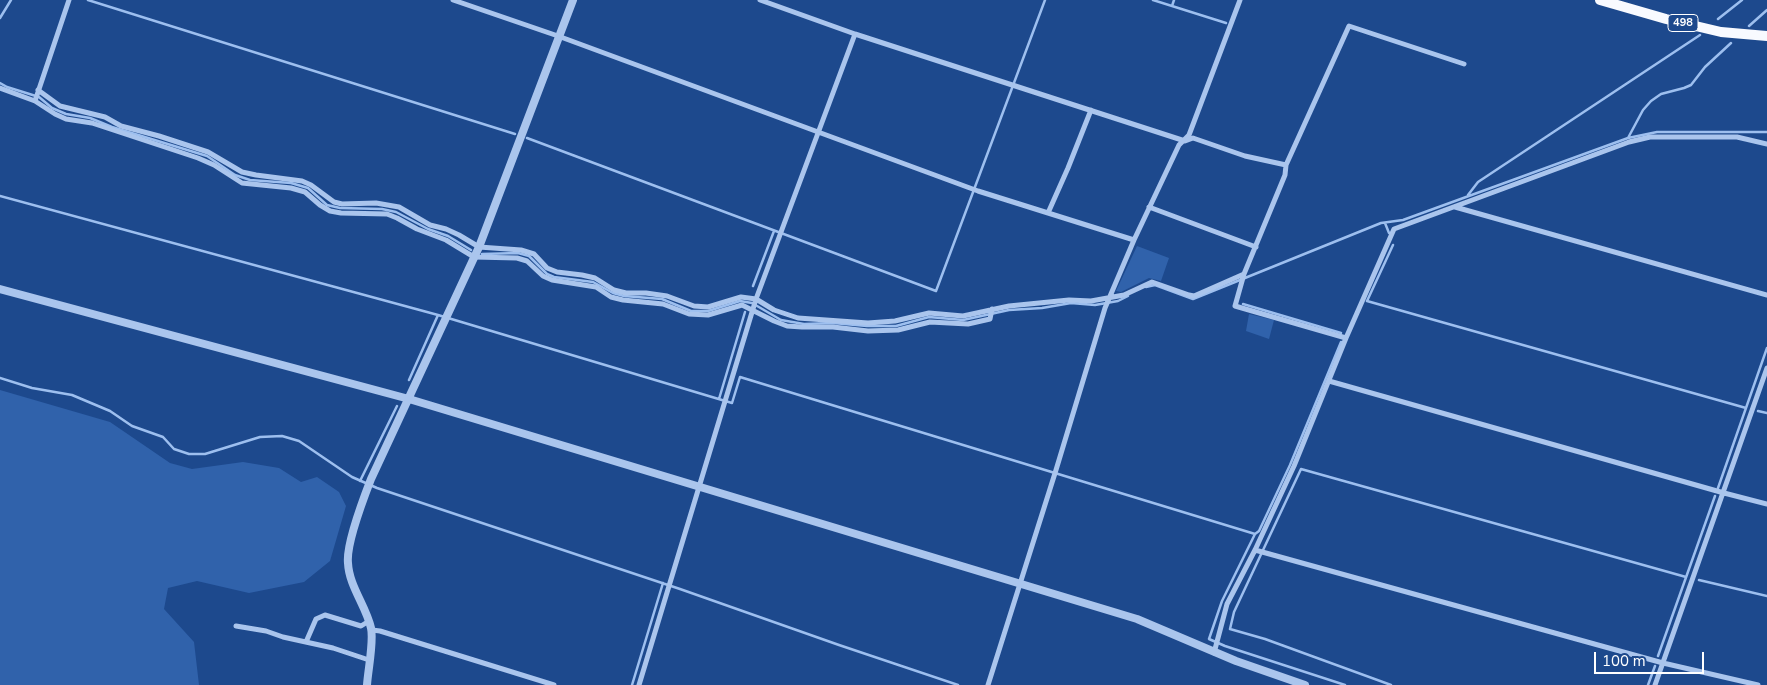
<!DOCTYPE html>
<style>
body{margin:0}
#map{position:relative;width:1767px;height:685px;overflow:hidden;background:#1d498d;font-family:"Nunito Sans",sans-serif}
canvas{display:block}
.scale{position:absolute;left:1594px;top:652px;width:110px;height:22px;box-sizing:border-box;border:2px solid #fff;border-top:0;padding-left:6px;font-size:15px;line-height:18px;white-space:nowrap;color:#fff;-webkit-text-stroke:4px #1d498d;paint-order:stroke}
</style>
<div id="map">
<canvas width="1767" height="685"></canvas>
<div class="scale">100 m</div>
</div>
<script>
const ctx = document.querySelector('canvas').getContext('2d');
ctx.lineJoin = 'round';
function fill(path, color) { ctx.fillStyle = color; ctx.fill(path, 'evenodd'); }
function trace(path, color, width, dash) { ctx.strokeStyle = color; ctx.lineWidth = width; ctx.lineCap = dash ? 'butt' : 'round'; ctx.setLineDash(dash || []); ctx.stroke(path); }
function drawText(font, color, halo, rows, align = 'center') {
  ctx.font = font + ' "Nunito Sans",sans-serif'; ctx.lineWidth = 4; ctx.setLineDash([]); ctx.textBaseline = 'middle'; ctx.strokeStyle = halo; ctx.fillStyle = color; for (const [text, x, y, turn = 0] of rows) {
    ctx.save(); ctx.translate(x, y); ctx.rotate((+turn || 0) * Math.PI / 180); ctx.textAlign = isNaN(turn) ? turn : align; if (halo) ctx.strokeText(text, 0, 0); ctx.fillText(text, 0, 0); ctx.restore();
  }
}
fill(new Path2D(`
 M1137,246L1169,258L1161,281L1149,278L1121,292L1116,291Z
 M1249,314L1274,320L1269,339L1246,331Z
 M0,390L110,422L170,463L192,469L243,462L279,468L301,482L317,477L339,492L346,506L330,561L304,582L249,593L197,581L168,588L164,609L194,642L199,685H0Z`), '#3062ab');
trace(new Path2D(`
 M88,0L515,134
 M1153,0L1226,23
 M1172,6L1174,0
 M0,18L11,0
 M1718,19L1742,0
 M1749,26L1767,10
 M0,83L7,87L39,97L52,108L66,114L90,118L112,127L207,156L235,175L250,180L291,183L308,188L327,205L340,208L382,209L396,212L428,229L448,236L471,250
 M527,138L936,291L1045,0
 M1628,138L1643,110L1651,101L1661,94L1684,88L1691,85L1705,67L1731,43
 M1468,195L1478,182L1700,35
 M0,196L438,315
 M1385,223L1389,233
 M1393,245L1367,301L1746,408
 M482,254L518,253L529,256L547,274L554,277L593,282L613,293L624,296L662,299L691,311H708L740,301L752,303L781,320L804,324L833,323L867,326H896L929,317L963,320L1009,310L1042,308L1071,303L1095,305L1118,301L1128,296
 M753,286L774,231
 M1146,287L1155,285L1193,299L1381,223L1403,220L1628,138L1657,132H1767
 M1243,304L1341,333
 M0,378L32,388L72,395L110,411L132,426L163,437L174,449L189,454H205L260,437L282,436L299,441L352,477L377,488L680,589L839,645L958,685
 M409,380L438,315L732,403L740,377L1255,534L1222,601L1209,639L1225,646L1345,685
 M719,399L745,312
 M1758,411L1767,413
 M360,481L397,406
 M1718,488L1767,348
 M1255,534L1259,531L1290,465L1341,342
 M1699,580L1767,596
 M1658,656L1715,496
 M632,685L663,583
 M1391,685L1265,639L1230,629L1234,612L1301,469L1686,577
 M1648,685L1655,666`), '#9dbfef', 2.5);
trace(new Path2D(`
 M453,0L558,36L978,191L1134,240
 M760,0L855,34L1185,141L1193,138L1245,156L1286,165
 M0,88L35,101L55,114L66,119L92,123L198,158L214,165L242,183L291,188L305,192L320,205L330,211L341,213L387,214L397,218L417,229L446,240L474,257L517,258L527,261L543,276L552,280L596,287L611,297L623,300L663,304L689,314L708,315L742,305L774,321L787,326L802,327H833L868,331L898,330L930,322L968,324L990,319L992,309
 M38,90L60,106L105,117L121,126L159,136L208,152L242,172L256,175L302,181L311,185L334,202L342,204L376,203L399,207L430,225L446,229L459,235L479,247L521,250L534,254L547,268L557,272L582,275L595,278L614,290L626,293H646L667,296L694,306L708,307L741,297L756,299L774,310L798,318L868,323L895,321L929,313L963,316L1009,306L1069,300L1091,301L1124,295L1152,282L1189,295L1194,296L1244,274
 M35,101L69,0
 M1149,207L1256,247
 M1455,207L1767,295
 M1048,213L1068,168L1091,110
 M1346,338L1235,306L1244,274L1285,175L1286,165L1349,26L1464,64
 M1329,381L1724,493L1767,504
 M1255,550L1663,663L1758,685
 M236,626L266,631L283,637L333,648L369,660
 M372,630L380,631L554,685
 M306,642L316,619L325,615L361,626L369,621
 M1214,653L1227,604L1255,550L1294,466L1346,338L1394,229L1629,142L1650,137H1737L1767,144
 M639,685L756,299L855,34
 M988,685L1056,470L1105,308L1134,240L1179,145L1189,135L1240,0
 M1655,685L1767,368`), '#aac5ed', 5);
trace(new Path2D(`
 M0,289L409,399L1137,619L1236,661L1305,685
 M367,685C368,670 374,641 371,628C366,606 349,586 348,563C346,545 364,497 371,479L479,247L573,0`), '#aac5ed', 8);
trace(new Path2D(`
 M1600,0L1666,19L1721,32L1767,36`), '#f8faff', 10);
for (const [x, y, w] of [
 [1683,23,30]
]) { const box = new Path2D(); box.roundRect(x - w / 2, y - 8.5, w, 17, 4); ctx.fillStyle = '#1d498d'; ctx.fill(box); trace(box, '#fff', 1); }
drawText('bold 11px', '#fff', null, [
 ["498",1683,23]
]);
</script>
